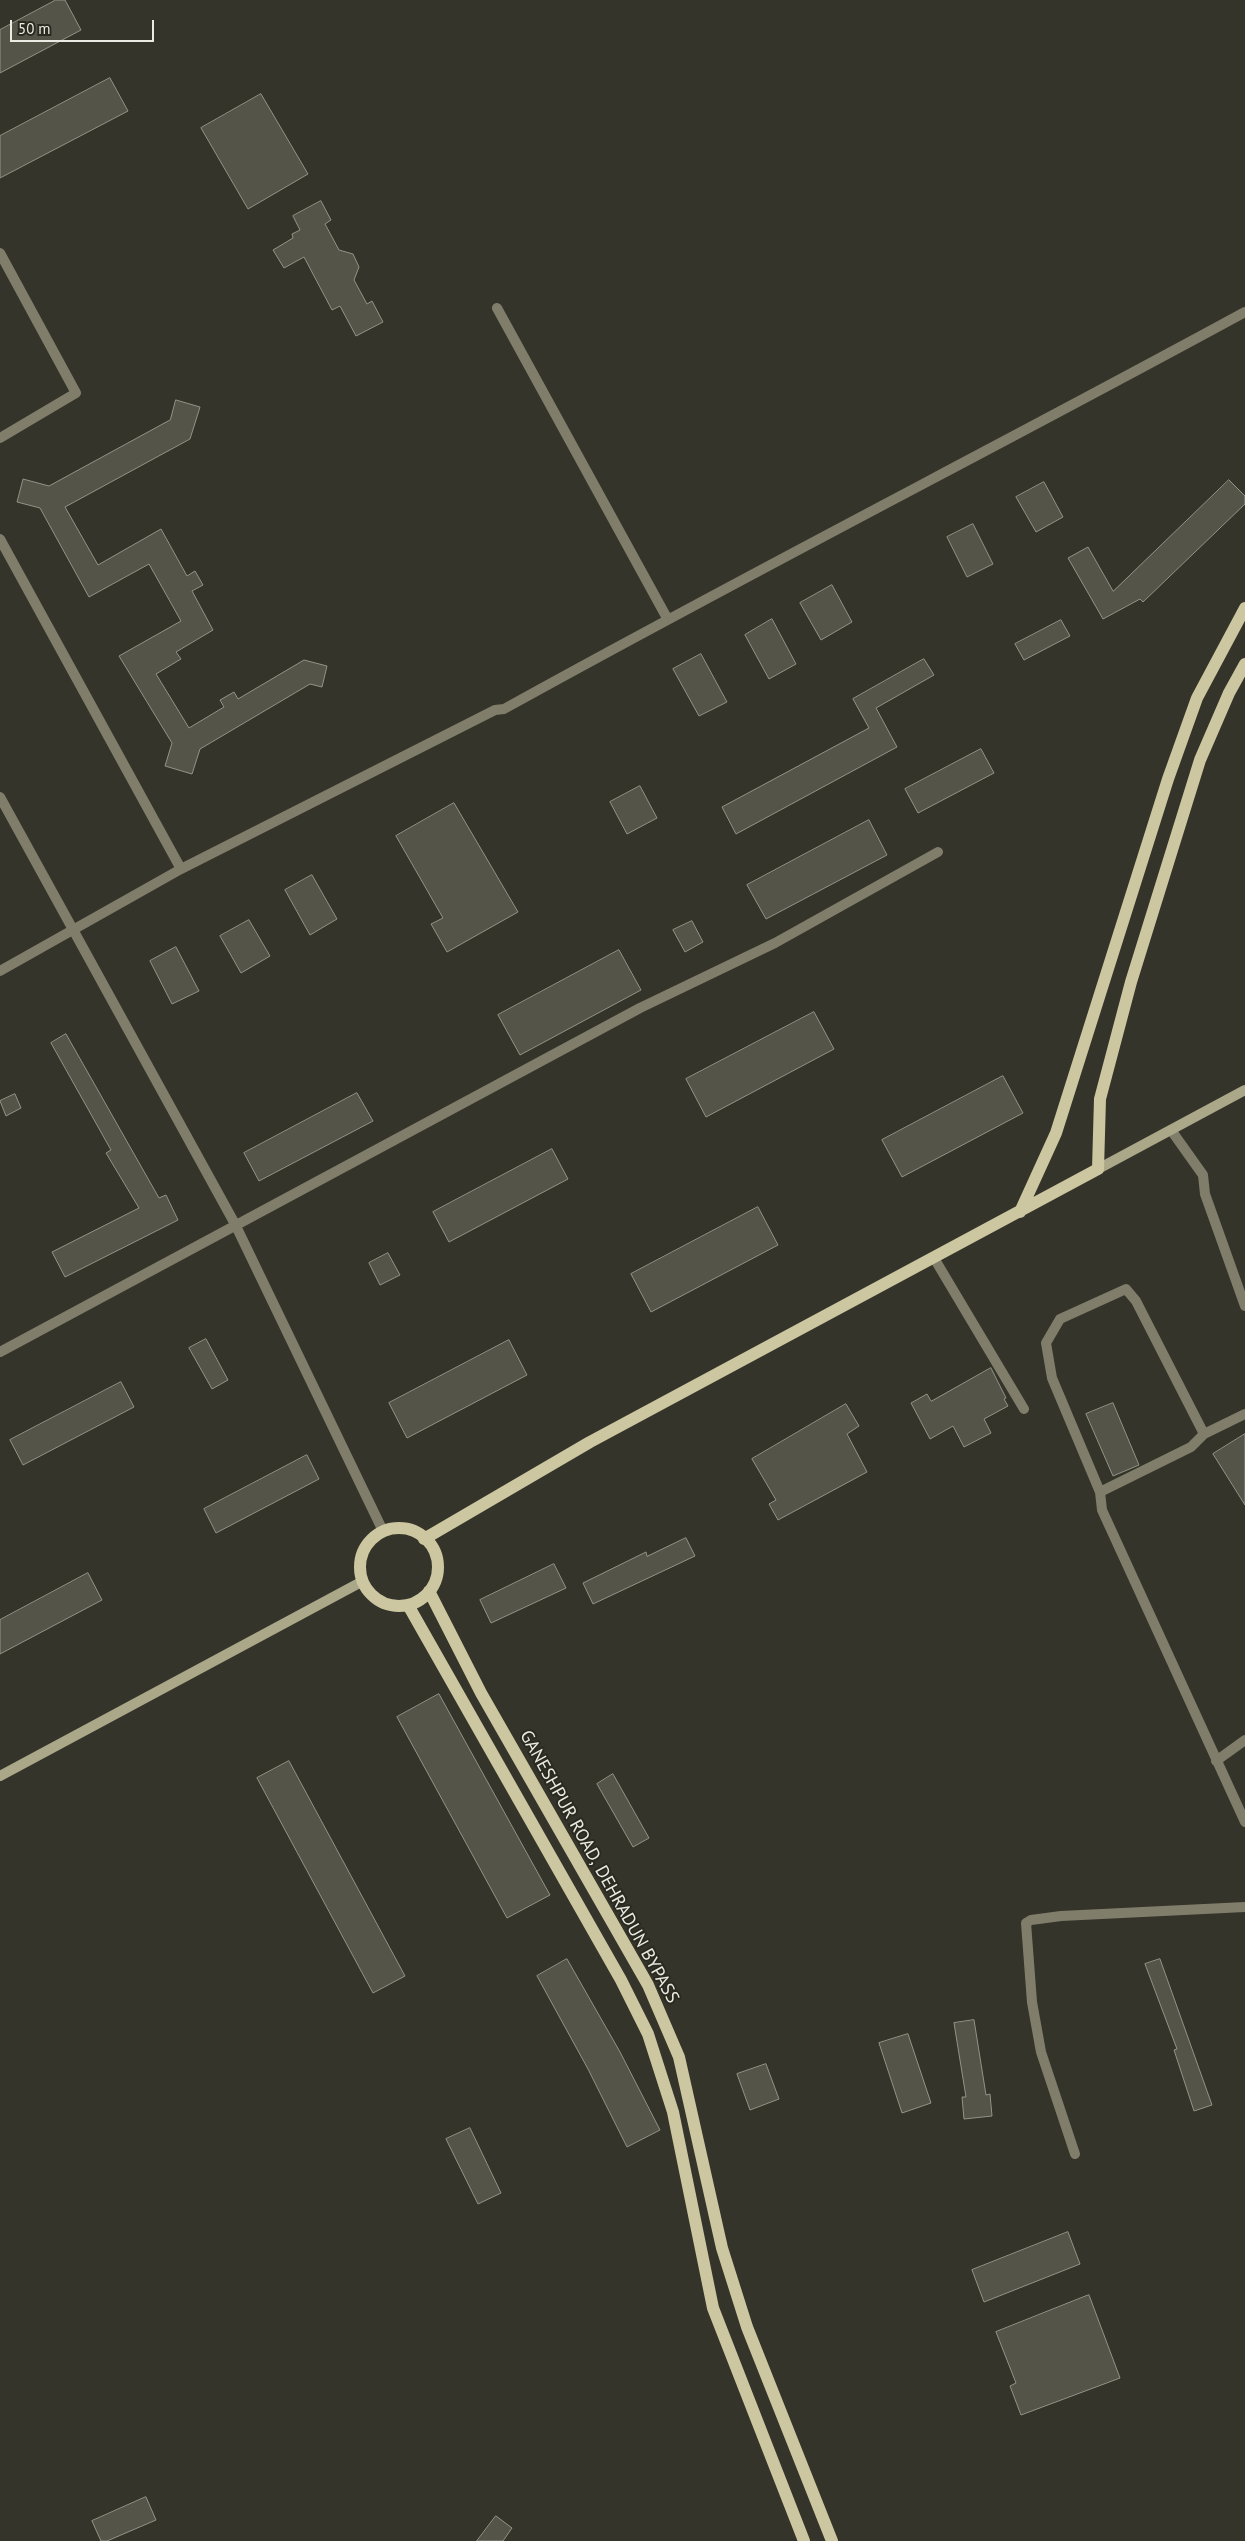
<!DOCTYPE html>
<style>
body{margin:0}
#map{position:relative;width:1245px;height:2541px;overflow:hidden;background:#35342a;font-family:"PT Sans",sans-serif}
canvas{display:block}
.scale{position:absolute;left:10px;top:20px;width:144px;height:22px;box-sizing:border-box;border:2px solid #ebebe4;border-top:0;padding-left:6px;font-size:15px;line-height:18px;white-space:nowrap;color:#ebebe4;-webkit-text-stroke:4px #2b2a20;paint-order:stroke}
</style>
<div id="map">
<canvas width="1245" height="2541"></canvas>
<div class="scale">50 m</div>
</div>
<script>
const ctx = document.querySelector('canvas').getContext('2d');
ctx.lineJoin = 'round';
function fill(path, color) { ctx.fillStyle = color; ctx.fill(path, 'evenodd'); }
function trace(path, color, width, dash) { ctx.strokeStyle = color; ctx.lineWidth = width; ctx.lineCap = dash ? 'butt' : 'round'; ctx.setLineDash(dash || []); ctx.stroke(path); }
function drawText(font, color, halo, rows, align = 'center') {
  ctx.font = font + ' "PT Sans",sans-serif'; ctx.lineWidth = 4; ctx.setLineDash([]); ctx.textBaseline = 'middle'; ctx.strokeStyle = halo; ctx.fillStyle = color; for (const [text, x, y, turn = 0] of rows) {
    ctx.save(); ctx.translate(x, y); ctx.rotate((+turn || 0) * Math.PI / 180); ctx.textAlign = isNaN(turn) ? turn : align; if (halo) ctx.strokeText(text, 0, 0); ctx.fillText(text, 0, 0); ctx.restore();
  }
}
const building = new Path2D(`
 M56,0H65L81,30L0,73V30Z
 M110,78L128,111L0,178V136Z
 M261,94L308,174L248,209L201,128Z
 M321,201L331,220L325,224L339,250L353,254L359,267L354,280L367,304L372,301L383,322L356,336L340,306L332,310L304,257L284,268L273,250L293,238L292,234L300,230L293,216Z
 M176,400L200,407L190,439L65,507L98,565L161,529L187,576L195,571L203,585L192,591L213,630L176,652L181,659L156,674L189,728L224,707L220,700L234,692L238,699L304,660L327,666L322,687L310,684L200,749L192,774L165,766L172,743L119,656L181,621L149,564L89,597L40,508L17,502L23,479L49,486L170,420Z
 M1229,480L1245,496V504L1143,602L1140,599L1103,619L1068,558L1088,547L1113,591Z
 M1044,482L1063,517L1036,532L1016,497Z
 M973,524L993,564L967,577L947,537Z
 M832,585L852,622L821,640L800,603Z
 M772,619L796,664L769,679L745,635Z
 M1061,620L1070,636L1024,660L1015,644Z
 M701,654L727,702L699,716L673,669Z
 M924,659L934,675L876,708L897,747L736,834L722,807L869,728L853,699Z
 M981,749L994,773L918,813L905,789Z
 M640,786L657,818L627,834L610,802Z
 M454,803L518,912L447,952L431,924L443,918L396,836Z
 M869,820L887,855L766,919L747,885Z
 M312,875L337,919L310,935L285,890Z
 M249,920L270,956L241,973L220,936Z
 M692,921L703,942L685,952L673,930Z
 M176,947L199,991L172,1004L150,961Z
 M619,950L641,990L520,1055L498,1015Z
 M814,1012L834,1049L706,1117L686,1079Z
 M66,1034L159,1198L166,1195L178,1220L65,1277L52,1252L139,1208L106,1153L111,1150L51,1043Z
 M1003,1076L1023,1113L902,1177L882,1140Z
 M357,1093L373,1121L259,1181L244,1153Z
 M15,1094L21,1108L6,1116L0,1101Z
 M552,1149L568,1179L449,1242L433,1212Z
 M758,1207L778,1245L651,1312L631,1274Z
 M388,1253L400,1275L380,1285L369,1263Z
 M206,1339L228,1380L212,1389L189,1348Z
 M509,1340L527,1375L407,1438L389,1403Z
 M991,1368L1006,1398L1004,1399L1008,1406L984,1419L991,1433L964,1447L953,1426L930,1439L911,1403L927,1394L931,1401Z
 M121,1382L134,1407L23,1465L10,1440Z
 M1113,1403L1139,1465L1113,1476L1086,1414Z
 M846,1404L859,1426L847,1434L867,1472L778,1520L769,1504L776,1500L752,1459Z
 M1245,1434V1505L1213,1454Z
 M307,1455L319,1479L216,1533L204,1509Z
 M686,1538L695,1556L593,1604L583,1583L646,1552L647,1556Z
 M554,1564L566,1588L491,1623L480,1600Z
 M88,1573L102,1600L0,1654V1620Z
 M439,1694L550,1895L507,1918L397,1717Z
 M289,1761L405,1976L373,1993L257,1778Z
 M613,1774L649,1838L633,1847L597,1784Z
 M567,1959L620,2052L660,2130L627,2147L588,2069L537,1976Z
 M1160,1959L1212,2105L1194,2111L1174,2050L1177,2049L1145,1964Z
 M974,2020L986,2095L990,2094L992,2116L964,2119L962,2097H966L954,2023Z
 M908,2034L931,2103L902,2113L879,2043Z
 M766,2064L779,2099L750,2110L737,2074Z
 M470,2128L501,2193L478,2204L446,2139Z
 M1068,2232L1080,2264L984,2302L972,2270Z
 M1089,2295L1120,2378L1021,2415L1010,2386L1016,2383L996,2332Z
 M146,2497L156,2520L107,2541H101L92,2521Z
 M496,2516L512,2528L503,2541H477Z`);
fill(building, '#555449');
trace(building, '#949387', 1);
trace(new Path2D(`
 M0,253L76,393L0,438
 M497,308L667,618
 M0,539L181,869
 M0,797L235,1224L383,1531
 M0,971L181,869L495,710L504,709C749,573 999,446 1245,312
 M1171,1130L1203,1175L1205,1194L1245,1306
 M934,1258L1024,1409
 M0,1352L640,1008L775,943L938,852
 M1204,1434L1136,1301L1126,1289L1060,1319L1046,1343L1052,1378L1100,1492L1102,1510L1245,1822
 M1100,1492L1191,1447L1204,1434L1245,1414
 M1216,1761L1245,1740
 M1075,2154L1041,2052L1032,2002L1026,1923L1031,1920L1061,1916L1245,1907`), '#807e6a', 10);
trace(new Path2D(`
 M1098,1169L1245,1090
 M0,1776L363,1581`), '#aba789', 10);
trace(new Path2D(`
 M1020,1212L1056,1133L1168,779L1197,698L1245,608
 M360 1567a39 39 0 1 1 78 0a39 39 0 1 1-78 0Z
 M424,1539L590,1442L1098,1169L1100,1099L1131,982L1200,760L1229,693L1245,664
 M429,1591L481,1693L648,1985L679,2057L722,2248L747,2327L832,2541
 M408,1605L621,1980L648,2034L673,2112L713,2308L804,2541`), '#ccc7a0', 12);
drawText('18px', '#ebebe4', '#2b2a20', [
 ["GANESHPUR ROAD, DEHRADUN BYPASS",599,1867,61]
]);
</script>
